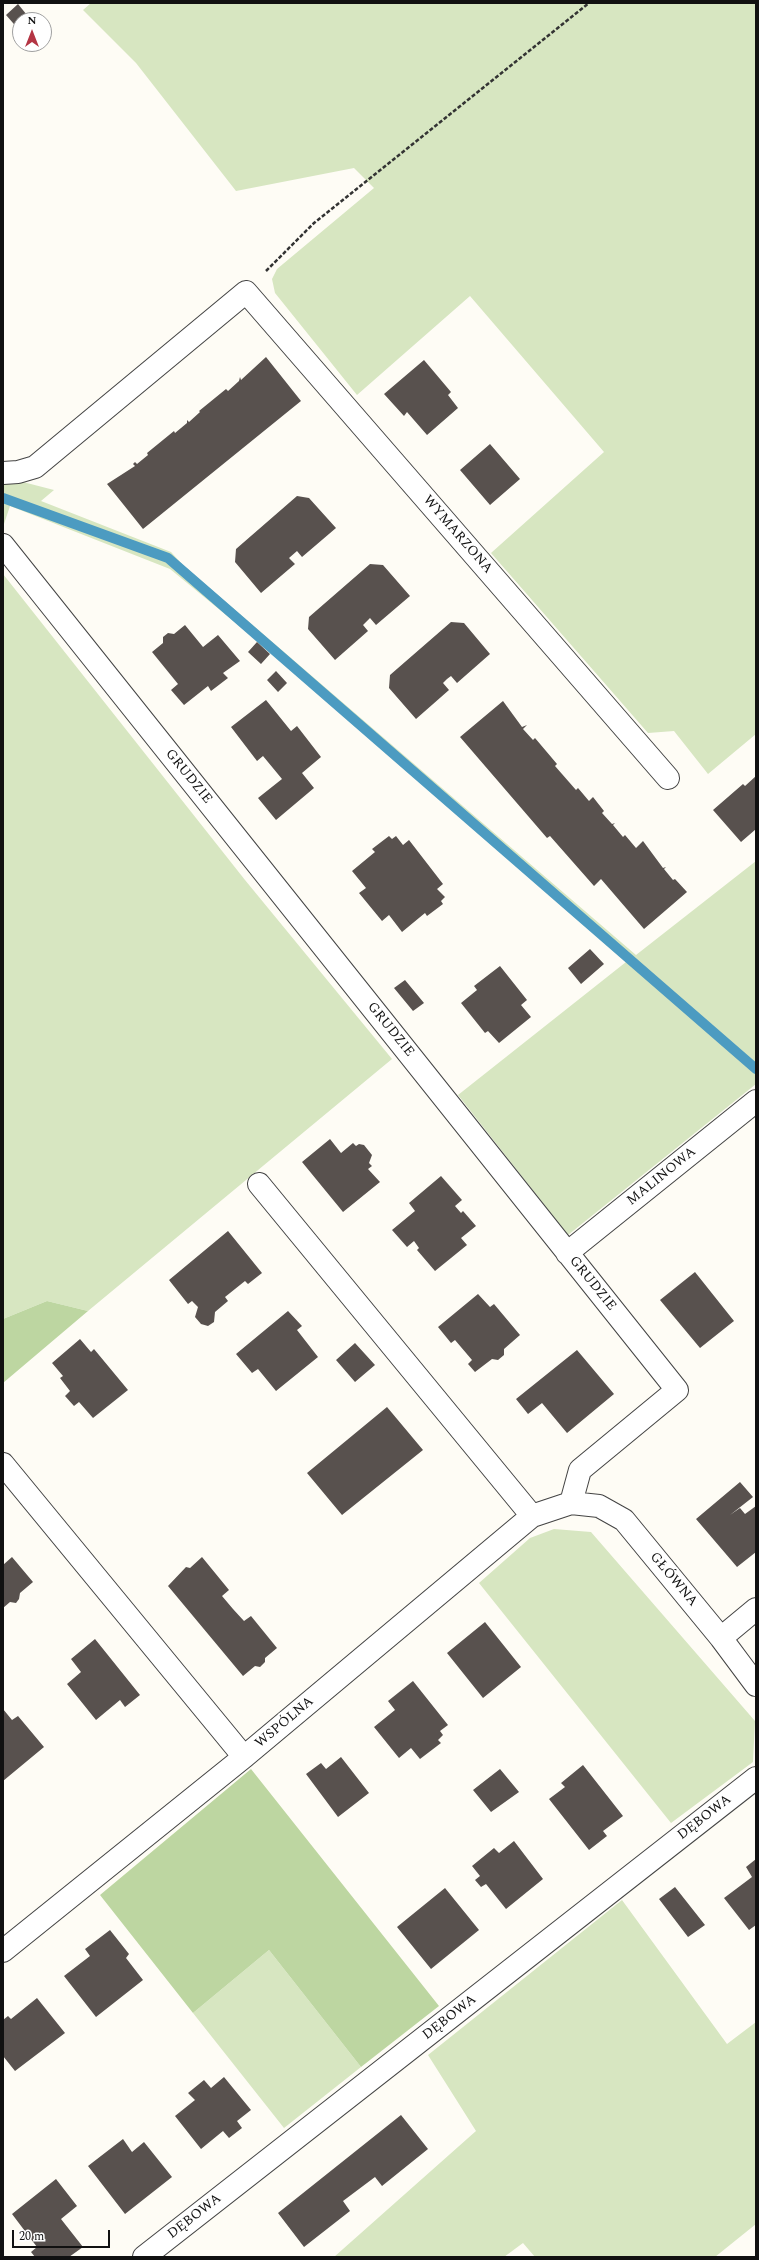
<!DOCTYPE html>
<meta charset="utf-8">
<style>
body{margin:0}
#map{position:relative;width:759px;height:2260px;overflow:hidden;background:#fefcf5;font-family:Spectral,serif}
canvas{display:block}
.frame{position:absolute;inset:0;border:4px solid #111;pointer-events:none}
.north{position:absolute;left:12px;top:12px;width:40px;height:40px;box-sizing:border-box;background:#fff;border:1px solid #a0a0a0;border-radius:50%;rotate:0deg;font-size:11px;font-weight:700;line-height:16px;text-align:center;color:#111}
.north::after{content:'';display:block;margin:auto;width:14px;height:18px;background:#b43544;clip-path:polygon(50% 0,100% 100%,50% 72%,0 100%)}
.scale{position:absolute;left:12px;top:2230px;width:98px;height:18px;box-sizing:border-box;border:2px solid #111;border-top:0;padding-left:5px;font-size:12px;line-height:14px;white-space:nowrap;color:#111;-webkit-text-stroke:3px #fff;paint-order:stroke}
</style>
<div id="map">
<canvas width="759" height="2260"></canvas>
<div class="frame"></div>
<div class="north">N</div>
<div class="scale">20 m</div>
</div>
<script>
const ctx = document.querySelector('canvas').getContext('2d');
ctx.lineJoin = 'round';
function fill(path, color) { ctx.fillStyle = color; ctx.fill(path, 'evenodd'); }
function trace(path, color, width, dash) { ctx.strokeStyle = color; ctx.lineWidth = width; ctx.lineCap = dash ? 'butt' : 'round'; ctx.setLineDash(dash || []); ctx.stroke(path); }
function drawText(font, color, halo, rows, align = 'center') {
  ctx.font = font + ' Spectral,serif'; ctx.lineWidth = 4; ctx.setLineDash([]); ctx.textBaseline = 'middle'; ctx.strokeStyle = halo; ctx.fillStyle = color; for (const [text, x, y, turn = 0] of rows) {
    ctx.save(); ctx.translate(x, y); ctx.rotate((+turn || 0) * Math.PI / 180); ctx.textAlign = isNaN(turn) ? turn : align; if (halo) ctx.strokeText(text, 0, 0); ctx.fillText(text, 0, 0); ctx.restore();
  }
}
fill(new Path2D(`
 M91,3H756V734L708,774L674,731L648,733L491,553L604,452L470,296L357,395L275,293L272,279L277,269L374,188L354,168L236,191L136,63L83,10Z
 M3,481L23,482L54,490L41,501L171,552L183,565L636,955L756,861V1084L568,1235L458,1095L626,962L282,661L170,569L10,506L3,527Z
 M3,574L245,880L392,1059L88,1311L47,1301L3,1319Z
 M554,1529L591,1532L755,1721L753,1762L671,1823L479,1583L530,1538Z
 M622,1900L727,2044L756,2022V2224L715,2257H535L523,2243L504,2257H334L476,2131L428,2055Z
 M269,1950L361,2067L284,2128L193,2013Z`), '#d7e6c1');
fill(new Path2D(`
 M47,1301L88,1311L3,1383V1319Z
 M251,1769L439,2006L361,2067L269,1950L193,2013L100,1895Z`), '#bdd6a1');
trace(new Path2D(`
 M3,498L168,558L756,1069`), '#4c9bc1', 10);
fill(new Path2D(`
 M18,4L31,20H20V31L6,15Z
 M266,357L301,401L143,529L107,484L135,466L133,464L135,462L137,464L148,455L147,453L174,431L175,433L187,423V420L189,422L200,412L199,411L226,389L228,391L239,381L240,377L241,380Z
 M424,360L451,392L448,395L458,408L427,435L407,412L404,416L384,394Z
 M490,444L520,479L490,505L460,470Z
 M297,496L309,498L336,528L302,557L297,551L289,558L295,564L261,593L235,562L236,549Z
 M370,564L383,565L410,596L376,625L370,618L363,625L368,631L335,660L308,629L309,617Z
 M451,622L464,623L490,654L457,683L451,676L447,679L443,683L449,690L416,719L389,688L390,675Z
 M185,625L203,647L218,635L240,661L223,673L228,678L211,691L208,686L184,705L171,690L178,684L152,652L163,643V637L168,633L174,634Z
 M257,642L270,654L261,664L248,652Z
 M276,671L287,683L278,692L267,680Z
 M266,700L291,731L297,726L321,757L302,773L314,788L276,820L258,798L282,779L263,756L257,761L231,727Z
 M503,701L522,727L527,725L523,729L533,740L535,738L557,764L555,766L576,790L578,788L589,801L593,797L604,811L602,813L612,824L615,823L613,825L623,837L625,835L636,848L643,841L663,868L666,867L664,869L673,880L675,879L687,892L644,929L601,879L594,886L550,836L547,838L460,737Z
 M756,776V829L741,842L713,810L743,784L745,786Z
 M389,836L392,839L396,836L403,845L409,840L443,884L437,889L445,897L441,901L443,904L427,916L425,913L402,932L389,915L382,921L359,893L366,888L352,871L375,852L372,849Z
 M590,949L604,964L581,984L568,968Z
 M500,966L527,1000L521,1005L531,1017L499,1043L488,1031L485,1033L461,1003L477,990L474,986Z
 M405,980L424,1003L413,1011L394,988Z
 M330,1139L341,1153L353,1143L356,1146L359,1144L364,1145L372,1155L369,1163L372,1166L368,1169L380,1182L343,1212L302,1162Z
 M441,1176L462,1200L455,1206L461,1213L463,1211L476,1226L461,1238L467,1245L435,1271L417,1250L419,1248L414,1241L407,1247L392,1230L415,1211L409,1203Z
 M228,1231L262,1273L248,1284L245,1281L225,1297L228,1301L215,1312L214,1322L208,1326L201,1324L195,1317L198,1307L192,1301L188,1304L169,1280Z
 M695,1272L734,1321L700,1348L660,1300Z
 M478,1294L490,1307L494,1304L520,1335L504,1349V1355L498,1360L492,1359L475,1372L468,1364L472,1360L455,1340L451,1343L438,1327Z
 M288,1311L302,1326L297,1330L318,1357L276,1391L258,1369L252,1373L236,1354Z
 M80,1339L91,1352L94,1349L128,1390L93,1418L79,1402L74,1406L65,1396L70,1391L60,1378L63,1376L52,1363Z
 M355,1343L375,1365L355,1382L336,1360Z
 M577,1350L614,1394L567,1433L542,1403L528,1414L516,1399Z
 M387,1407L423,1450L342,1515L307,1473Z
 M740,1482L753,1497L730,1515L740,1508L745,1514L756,1506V1552L737,1567L696,1519Z
 M12,1557L33,1582L20,1593L19,1599L16,1603L10,1602L3,1608V1565Z
 M202,1557L229,1590L222,1596L233,1609L244,1621L251,1616L277,1648L265,1658V1662L260,1667L255,1666L243,1676L168,1586L186,1567L190,1568Z
 M485,1622L521,1667L483,1698L447,1653Z
 M95,1639L140,1695L125,1707L120,1700L96,1720L67,1684L81,1672L71,1659Z
 M413,1681L448,1725L440,1731L443,1735L438,1740L441,1743L420,1759L411,1748L399,1758L374,1727L395,1710L388,1701Z
 M3,1709L12,1720L18,1716L44,1747L3,1781Z
 M341,1757L369,1793L338,1817L306,1774L321,1763L326,1769Z
 M583,1765L623,1816L603,1831L607,1836L589,1850L549,1799L565,1787L561,1783Z
 M500,1769L519,1792L491,1812L473,1790Z
 M514,1841L543,1879L506,1909L486,1884L481,1887L475,1880L480,1876L472,1866L494,1848L499,1853Z
 M756,1859V1925L749,1930L724,1898L752,1877L746,1867Z
 M675,1887L705,1925L688,1937L659,1899Z
 M445,1888L479,1930L431,1969L397,1927Z
 M110,1930L129,1954L126,1958L143,1980L96,2017L64,1976L90,1956L85,1949Z
 M37,1998L65,2033L15,2071L3,2056V2020L8,2016L11,2019Z
 M224,2077L251,2110L237,2121L242,2128L229,2138L223,2131L201,2149L175,2116L195,2100L188,2093L204,2080L211,2088Z
 M401,2115L428,2149L382,2186L375,2177L343,2201L350,2211L304,2247L278,2213Z
 M123,2139L132,2152L144,2142L172,2177L125,2214L88,2166Z
 M56,2179L77,2206L61,2219L83,2247L69,2257H35L31,2252L37,2247L12,2214Z`), '#58514e');
const minor = new Path2D(`
 M3,473L18,472L35,467L246,292L668,778
 M3,545L677,1390L580,1470L571,1503
 M259,1184L532,1516
 M567,1253L756,1101
 M3,1464L244,1757
 M721,1638L756,1609
 M3,1951L244,1757L532,1516L571,1503L599,1506L624,1520L721,1638L756,1685
 M144,2257L756,1778`);
trace(minor, '#444', 24);
trace(new Path2D(`
 M266,271L314,223L589,3`), '#333', 2.5, [4, 2]);
trace(minor, '#fff', 22);
drawText('14px', '#111', '#fff', [
 ["WYMARZONA",457,535,49],
 ["GRUDZIE",188,777,51],
 ["GRUDZIE",390,1030,51],
 ["MALINOWA",662,1177,-39],
 ["GRUDZIE",592,1284,51],
 ["GŁÓWNA",673,1580,50],
 ["WSPÓLNA",285,1723,-40],
 ["DĘBOWA",705,1818,-38],
 ["DĘBOWA",450,2018,-38],
 ["DĘBOWA",195,2217,-38]
]);
</script>
